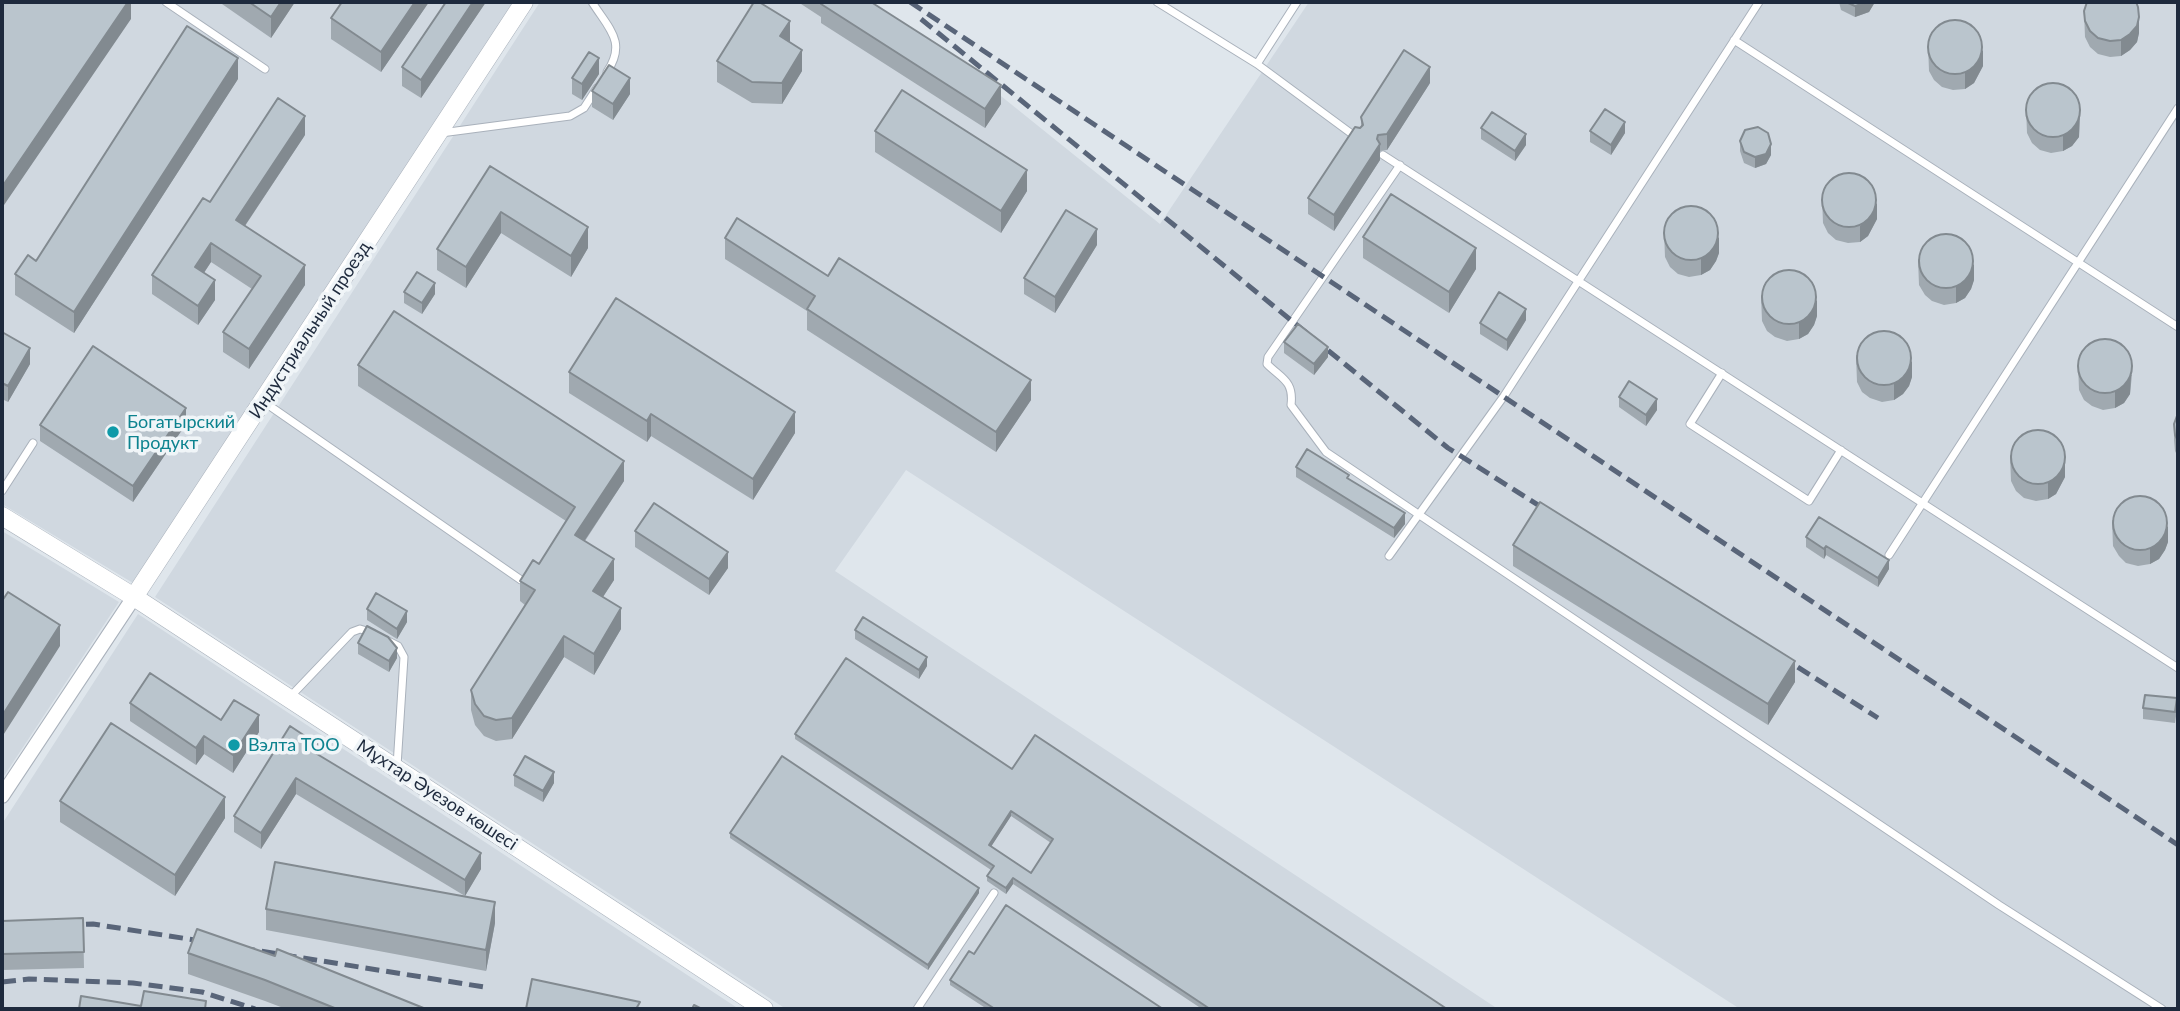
<!DOCTYPE html>
<meta charset="utf-8">
<style>
body{margin:0}
#map{position:relative;width:2180px;height:1011px;overflow:hidden;background:#dfe6ec;font-family:Lato,sans-serif}
canvas{display:block}
.frame{position:absolute;inset:0;border:4px solid #1e2a3d;pointer-events:none}
</style>
<div id="map">
<canvas width="2180" height="1011"></canvas>
<div class="frame"></div>
</div>
<script>
const ctx = document.querySelector('canvas').getContext('2d');
ctx.lineJoin = 'round';
function fill(path, color) { ctx.fillStyle = color; ctx.fill(path, 'evenodd'); }
function trace(path, color, width, dash) { ctx.strokeStyle = color; ctx.lineWidth = width; ctx.lineCap = dash ? 'butt' : 'round'; ctx.setLineDash(dash || []); ctx.stroke(path); }
function drawText(font, color, halo, rows, align = 'center') {
  ctx.font = font + ' Lato,sans-serif'; ctx.lineWidth = 7; ctx.setLineDash([]); ctx.textBaseline = 'middle'; ctx.strokeStyle = halo; ctx.fillStyle = color; for (const [text, x, y, turn = 0] of rows) {
    ctx.save(); ctx.translate(x, y); ctx.rotate((+turn || 0) * Math.PI / 180); ctx.textAlign = isNaN(turn) ? turn : align; if (halo) ctx.strokeText(text, 0, 0); ctx.fillText(text, 0, 0); ctx.restore();
  }
}
fill(new Path2D(`
 M2,2H514L133,583L2,504Z
 M540,2H868L986,84L1160,224L1309,2H2178V1009H1740L906,470L835,571L1498,1009H786L155,597Z
 M2,531L119,602L2,779Z
 M138,614L739,1009H2V824Z`), '#d0d8e0');
const service = new Path2D(`
 M166,2L265,69
 M592,2C609,29 627,42 607,72
 M1157,2L1257,64L1356,137
 M1734,40L2178,327
 M1257,64L1297,2
 M441,133L570,116L584,108L597,88
 M1383,155L2178,668
 M1400,165L1268,357L1267,364C1282,379 1294,381 1291,405L1326,452L1999,905L2162,1009
 M1722,373L1690,424L1809,501L1841,450
 M264,402L521,580
 M2,491L33,443
 M1889,555L2178,108
 M1389,556L1504,396L1759,2
 M386,640L398,646L404,657L397,766
 M289,698L352,632L360,629L373,633
 M917,1009L994,893`);
const minor = new Path2D(`
 M2,796L134,597`);
const tertiary = new Path2D(`
 M2,516L134,597L764,1009
 M134,597L524,2`);
trace(service, '#a9b1bb', 9);
trace(minor, '#a9b1bb', 16);
trace(tertiary, '#a9b1bb', 19);
trace(service, '#fff', 7);
trace(minor, '#fff', 14);
trace(tertiary, '#fff', 18);
trace(new Path2D(`
 M910,2L2178,845
 M921,19L1448,448L1554,515
 M1780,656L1878,718
 M65,925L93,924L214,943
 M241,948L484,987
 M2,982L29,979L133,983L202,992L255,1009`), '#596579', 5, [14, 7]);
fill(new Path2D(`
 M222,2H295L271,38L222,4Z
 M429,2L381,72L331,39V18Z
 M446,2H486L421,98L402,86V67Z
 M798,2H871L1001,104L985,128L821,23V17Z
 M1839,2H1875L1869,12L1855,17L1841,10Z
 M2084,11L2139,33L2137,42L2130,50L2121,56L2110,57L2098,54L2090,47L2085,37Z
 M790,42L802,71L782,104L752,103L717,82V61Z
 M1928,44L1983,66L1974,83L1965,89L1953,90L1942,87L1934,80L1929,71Z
 M599,74L582,100L572,94V78Z
 M238,79L74,333L15,295V274L36,261Z
 M1430,83L1387,150L1380,151V160L1334,231L1308,214V198L1361,127V117Z
 M592,91L630,94L613,120L592,107Z
 M2026,107L2080,118L2079,137L2072,146L2063,151L2051,153L2040,150L2032,143L2027,133Z
 M1481,128L1526,145L1515,161L1481,139Z
 M875,131L1027,191L1001,233L875,152Z
 M1590,131L1625,133L1611,155L1590,142Z
 M305,135L245,226L305,285L249,369L223,352V332L252,289L211,262L204,273L215,300L198,325L152,294V275L210,202Z
 M1740,141L1771,155L1766,164L1755,168L1744,163L1740,151Z
 M490,166L588,248L571,277L501,233L466,288L437,270V249Z
 M1822,197L1877,219L1868,236L1860,242L1848,243L1836,240L1828,233L1823,223Z
 M1664,231L1719,253L1716,261L1710,270L1701,275L1689,277L1678,274L1670,267L1665,257Z
 M1363,237L1476,269L1449,313L1363,258Z
 M725,238L1031,400L996,452L807,330V311L725,259Z
 M1097,245L1055,313L1024,294V278Z
 M1918,259L1974,280L1971,289L1965,298L1956,303L1944,305L1932,301L1925,295L1919,285Z
 M404,292L435,294L422,314L404,303Z
 M1761,295L1817,316L1814,325L1808,334L1799,339L1787,341L1775,337L1767,331L1762,321Z
 M1526,320L1507,351L1480,334V323Z
 M2,332L30,364L8,402L2,399Z
 M1284,342L1328,357L1314,375L1284,353Z
 M1856,355L1912,377L1909,386L1903,394L1894,400L1882,402L1870,398L1862,392L1857,382Z
 M2078,363L2132,375L2130,394L2124,403L2115,408L2103,410L2092,406L2084,400L2079,390Z
 M358,365L624,481L585,541L614,580L603,597L621,629L594,675L564,657L512,739L496,741L484,736L475,725L471,710V690L525,605L520,601V581L539,564L566,521L358,386Z
 M569,372L795,433L753,500L651,436L647,442L569,393Z
 M1619,397L1657,410L1646,426L1619,407Z
 M2178,413V457L2175,451L2174,440V424Z
 M186,424L133,502L40,441V425Z
 M2010,455L2065,477L2056,494L2048,499L2036,501L2024,498L2016,491L2011,481Z
 M1296,467L1349,479L1405,524L1394,538L1296,477Z
 M2112,520L2168,542L2165,550L2159,559L2150,564L2138,566L2126,563L2119,556L2113,546Z
 M635,531L728,568L709,595L635,547Z
 M1806,537L1889,569L1878,587L1826,555L1824,559L1806,547Z
 M1513,545L1795,682L1768,725L1513,566Z
 M367,609L407,622L397,639L367,620Z
 M855,630L927,666L919,679L855,639Z
 M358,643L397,658L389,672L358,654Z
 M130,703L221,720L259,732L233,773L204,754L196,765L130,721Z
 M2143,708L2177,709L2175,723L2143,719Z
 M795,734L1012,769L1447,1009H1202L1013,884L1006,894L987,881V876L991,870L795,739ZM1011,816L1051,843L1031,873L991,846Z
 M317,754L481,869L465,896L296,794L261,849L234,832V816Z
 M514,775L554,783L543,802L514,786Z
 M60,801L225,818L175,896L60,822Z
 M730,833L979,893L928,970L730,838Z
 M266,909L495,923L486,971L266,930Z
 M83,918L84,968L2,970V921Z
 M188,953L426,1009H286L265,1001L188,974Z
 M974,954L1163,1009H987L950,985V980Z`), '#a0a9b0');
fill(new Path2D(`
 M128,2H131V19L2,208V187Z
 M281,2H295L271,38V17Z
 M415,2H429L381,72V52Z
 M473,2H486L421,98V80Z
 M1868,2H1875L1869,12L1855,17V6Z
 M2139,17V33L2137,42L2130,50L2121,56V40Z
 M790,21V42L780,36Z
 M802,50V71L782,104V83Z
 M1983,50V66L1974,83L1965,89V73Z
 M238,58V79L74,333V312Z
 M599,58V74L582,100V84Z
 M1430,67V83L1387,150V134Z
 M630,78V94L613,120V104Z
 M1001,85V104L985,128V109Z
 M2080,102L2079,137L2072,146L2063,151V135Z
 M305,116V135L236,239V220Z
 M1625,122V133L1611,155V145Z
 M1526,134V145L1515,161V151Z
 M1378,135V147L1380,144V160L1334,231V215Z
 M1771,144V155L1766,164L1755,168V157Z
 M1027,170V191L1001,233V211Z
 M1877,203V219L1868,236L1860,242V226Z
 M501,212V233L466,288V267Z
 M588,227V248L571,277V256Z
 M1097,229V245L1055,313V297Z
 M1719,237V253L1716,261L1710,270L1701,275V259Z
 M211,243V262L195,286V267Z
 M1476,248V269L1449,313V292Z
 M1974,264V280L1971,289L1965,298L1956,303V287Z
 M305,265V285L249,369V349Z
 M215,280V300L198,325V306Z
 M435,283V294L422,314V303Z
 M1817,300V316L1814,325L1808,334L1799,339V323Z
 M1526,309V320L1507,351V340Z
 M1328,347V357L1314,375V364Z
 M30,348V364L8,402V386Z
 M2132,359L2130,394L2124,403L2115,408V392Z
 M1912,361V377L1909,386L1903,394L1894,400V384Z
 M1031,380V400L996,452V432Z
 M1657,399V410L1646,426V415Z
 M186,408V424L133,502V486Z
 M795,412V433L753,500V479Z
 M651,414V436L647,442V421Z
 M624,461V481L575,555V535Z
 M2065,461V477L2056,494L2048,499V483Z
 M1405,513V524L1394,538V528Z
 M2168,526V542L2165,550L2159,559L2150,564V548Z
 M1826,546V555L1824,559V549Z
 M728,552V568L709,595V579Z
 M614,559V580L593,612V591Z
 M1889,560V569L1878,587V578Z
 M621,608V629L594,675V654Z
 M407,611V622L397,639V629Z
 M60,625V646L2,737V716Z
 M564,636V657L512,739V718Z
 M397,648V658L389,672V661Z
 M927,657V666L919,679V670Z
 M1795,661V682L1768,725V704Z
 M259,715V732L233,773V755Z
 M204,736V754L196,765V748Z
 M317,744V760L312,751Z
 M554,772V783L543,802V791Z
 M296,778V794L261,849V833Z
 M225,797V818L175,896V875Z
 M1011,811V816L989,850V845Z
 M481,853V869L465,896V880Z
 M1013,878V884L1006,894V888Z
 M979,888V893L928,970V965Z
 M495,902V923L486,971V950Z`), '#828a90');
const building = new Path2D(`
 M2,2H128L2,187Z
 M249,2H281L271,17Z
 M342,2H415L381,52L331,18Z
 M446,2H473L421,80L402,67Z
 M754,2H759L790,21L780,36L802,50L782,83L752,82L717,61Z
 M822,2H871L1001,85L985,109L821,4Z
 M1846,2H1868L1855,6Z
 M2087,2H2136L2138,7L2139,17L2137,26L2130,34L2121,40L2110,41L2098,38L2090,31L2085,21L2084,11Z
 M1928 47a27 27 0 1 1 54 0a27 27 0 1 1-54 0Z
 M187,26L238,58L74,312L15,274L28,255L36,261Z
 M1404,50L1430,67L1387,134L1378,135L1377,139L1380,144L1334,215L1308,198L1355,127L1360,128L1363,125L1361,117Z
 M589,52L599,58L582,84L572,78Z
 M609,65L630,78L613,104L592,91Z
 M2026 110a27 27 0 1 1 54 0a27 27 0 1 1-54 0Z
 M902,90L1027,170L1001,211L875,131Z
 M278,98L305,116L236,220L305,265L249,349L223,332L261,276L211,243L195,267L215,280L198,306L152,275L203,198L210,202Z
 M1605,109L1625,122L1611,145L1590,131Z
 M1492,112L1526,134L1515,151L1481,128Z
 M1758,127L1768,133L1771,144L1766,154L1755,157L1744,152L1740,141L1745,130Z
 M490,166L588,227L571,256L501,212L466,267L437,249Z
 M1822 200a27 27 0 1 1 54 0a27 27 0 1 1-54 0Z
 M1391,194L1476,248L1449,292L1363,237Z
 M1664 233a27 27 0 1 1 54 0a27 27 0 1 1-54 0Z
 M1066,210L1097,229L1055,297L1024,278Z
 M737,218L828,276L839,258L1031,380L996,432L807,309L815,296L725,238Z
 M1919 261a27 27 0 1 1 54 0a27 27 0 1 1-54 0Z
 M1762 297a27 27 0 1 1 54 0a27 27 0 1 1-54 0Z
 M417,272L435,283L422,303L404,292Z
 M1499,292L1526,309L1507,340L1480,323Z
 M616,298L795,412L753,479L651,414L647,421L569,372Z
 M394,311L624,461L575,535L614,559L593,591L621,608L594,654L564,636L512,718L496,720L484,716L475,704L471,690L535,590L520,581L533,560L539,564L575,507L358,365Z
 M1298,324L1328,347L1314,364L1284,342Z
 M1857 358a27 27 0 1 1 54 0a27 27 0 1 1-54 0Z
 M2,332L30,348L8,386L2,383Z
 M2078 366a27 27 0 1 1 54 0a27 27 0 1 1-54 0Z
 M93,346L186,408L133,486L40,425Z
 M1629,381L1657,399L1646,415L1619,397Z
 M2178,413V441L2175,435L2174,424Z
 M2011 457a27 27 0 1 1 54 0a27 27 0 1 1-54 0Z
 M1307,449L1349,475L1347,478L1405,513L1394,528L1296,467Z
 M2113 523a27 27 0 1 1 54 0a27 27 0 1 1-54 0Z
 M1540,502L1795,661L1768,704L1513,545Z
 M654,503L728,552L709,579L635,531Z
 M1819,517L1889,560L1878,578L1826,546L1824,549L1806,537Z
 M8,592L60,625L2,716V601Z
 M376,593L407,611L397,629L367,609Z
 M863,617L927,657L919,670L855,630Z
 M367,626L388,637L397,648L389,661L358,643Z
 M846,658L1012,769L1035,735L1447,1009H1210L1013,878L1006,888L987,876L994,866L795,734ZM1011,811L1053,839L1031,873L989,845Z
 M150,673L221,720L234,700L259,715L233,755L204,736L196,748L130,703Z
 M2145,695L2177,698L2175,712L2143,708Z
 M111,723L225,797L175,875L60,801Z
 M290,726L317,744L312,751L481,853L465,880L296,778L261,833L234,816Z
 M525,756L554,772L543,791L514,775Z
 M782,756L979,888L928,965L730,833Z
 M275,862L495,902L486,950L266,909Z
 M1006,905L1163,1009H995L950,980L969,951L974,954Z
 M83,918L84,952L2,954V921Z
 M197,929L275,956L277,949L426,1009H337L265,980L188,953Z
 M532,979L640,1002L636,1009H526Z
 M144,991L206,1001L205,1009H79L81,996L141,1006Z
 M694,1005L702,1009H692Z`);
fill(building, '#bac5cd');
trace(building, '#828a90', 2);
for (const [x, y, r, color] of [
 [113,432,7,"#0f9aa8"],
 [234,745,7,"#0f9aa8"]
]) { const dot = new Path2D(); dot.arc(x, y, r, 0, 2 * Math.PI); ctx.fillStyle = color; ctx.fill(dot); trace(dot, '#f0f5f8', 2.5); }
drawText('18px', '#1e2a3d', '#f0f5f8', [
 ["Индустриальный проезд",310,330,-57],
 ["Мұхтар Әуезов көшесі",437,795,33]
]);
drawText('18px', '#0d838f', '#f0f5f8', [
 ["Богатырский",127,422],
 ["Продукт",127,443],
 ["Вэлта ТОО",248,745]
], 'left');
</script>
